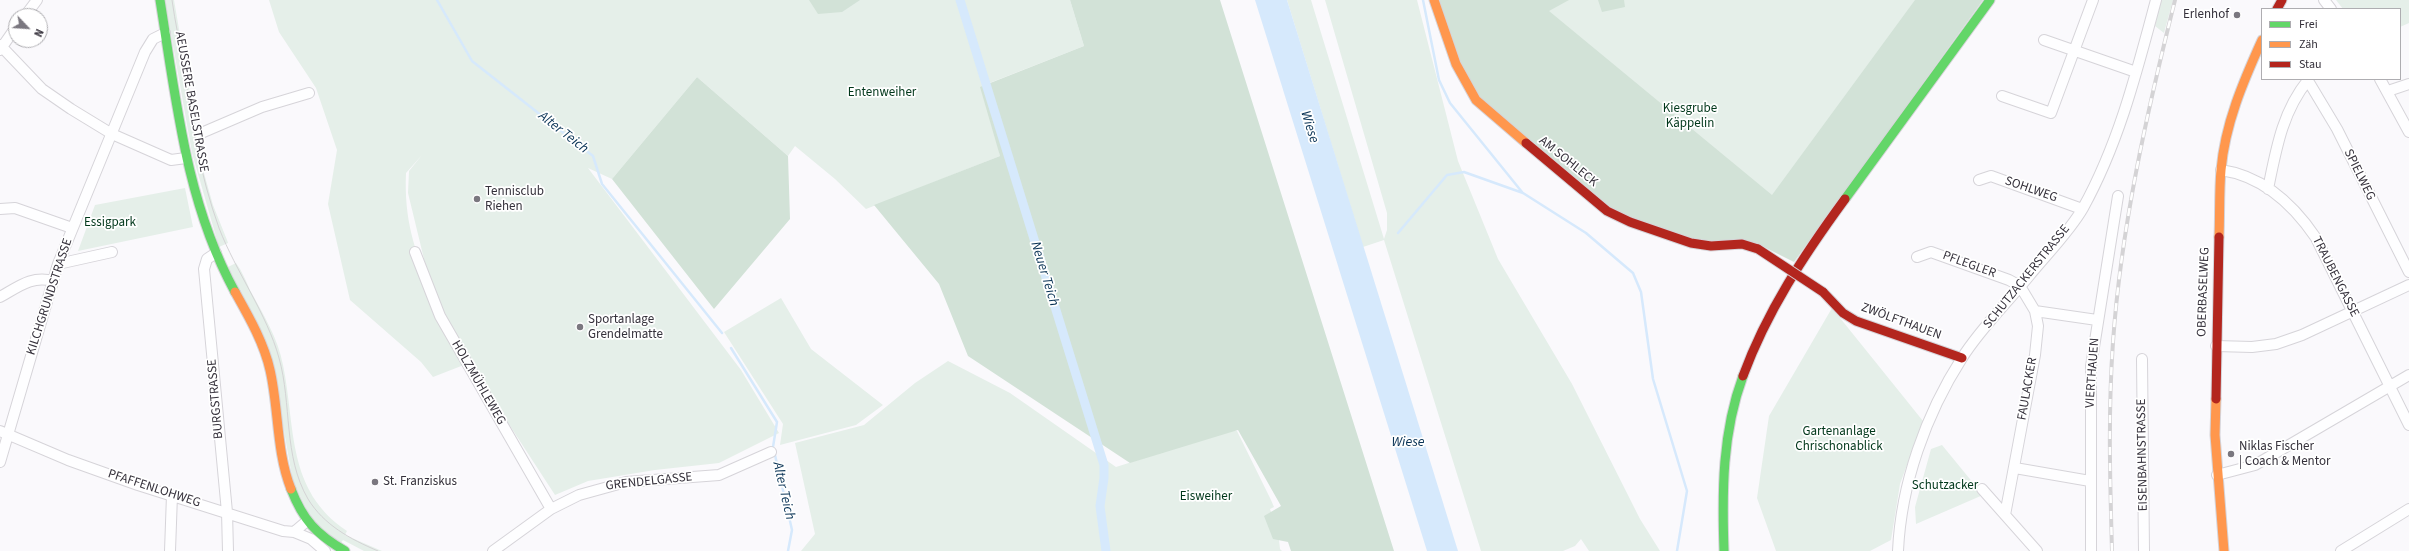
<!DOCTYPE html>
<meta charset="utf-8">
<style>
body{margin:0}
#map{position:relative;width:2409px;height:551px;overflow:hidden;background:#faf9fc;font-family:"Source Sans 3",sans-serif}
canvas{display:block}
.legend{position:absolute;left:2261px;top:8px;width:140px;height:72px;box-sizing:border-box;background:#fff;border:1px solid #aeadb1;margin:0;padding:5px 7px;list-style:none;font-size:12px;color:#35313b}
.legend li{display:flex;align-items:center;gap:8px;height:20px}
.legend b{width:20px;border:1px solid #aeadb1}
.north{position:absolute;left:8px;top:8px;width:40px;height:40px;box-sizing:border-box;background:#fff;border:1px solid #aeadb1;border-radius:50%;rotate:115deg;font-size:11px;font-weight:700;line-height:16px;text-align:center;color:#35313b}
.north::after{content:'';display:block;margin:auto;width:14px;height:18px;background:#7a777f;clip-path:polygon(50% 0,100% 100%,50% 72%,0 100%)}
</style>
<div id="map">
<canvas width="2409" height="551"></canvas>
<ul class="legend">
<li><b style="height:5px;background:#63d668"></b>Frei</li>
<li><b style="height:5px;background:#ff974d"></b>Zäh</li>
<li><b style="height:5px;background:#b3261e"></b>Stau</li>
</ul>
<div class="north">N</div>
</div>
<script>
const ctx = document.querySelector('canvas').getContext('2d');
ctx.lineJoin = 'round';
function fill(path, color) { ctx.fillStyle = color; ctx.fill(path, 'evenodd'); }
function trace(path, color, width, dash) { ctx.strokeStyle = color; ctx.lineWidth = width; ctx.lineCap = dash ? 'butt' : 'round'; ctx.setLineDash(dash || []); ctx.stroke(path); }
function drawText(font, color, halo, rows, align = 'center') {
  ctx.font = font + ' "Source Sans 3",sans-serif'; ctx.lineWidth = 3.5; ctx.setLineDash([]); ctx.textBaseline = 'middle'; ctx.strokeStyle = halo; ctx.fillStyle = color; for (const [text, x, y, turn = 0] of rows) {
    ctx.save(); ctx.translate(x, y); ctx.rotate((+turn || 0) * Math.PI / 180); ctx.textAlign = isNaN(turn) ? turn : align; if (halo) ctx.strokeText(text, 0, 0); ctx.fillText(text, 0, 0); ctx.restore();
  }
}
fill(new Path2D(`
 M165,0H174L200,151L198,152L213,205L227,240L228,243L219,247L192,153Z
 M269,0H1070L1084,46L987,84L1000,156L866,209L835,179L795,146L788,156L697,77L612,179L588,168L741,370L779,433L719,463L655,470L588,481L555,495L469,363L433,377L421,362L350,300L328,204L337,150L316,88L279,32ZM422,155L409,171L408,193L432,292C414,250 404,219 406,173Z
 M1287,0H1311L1384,239L1387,230V213L1325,0H1417L1458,161L1498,259L1572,384L1640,519L1660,551H1589L1581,539L1575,546L1563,551H1481L1384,240L1363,247Z
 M1438,0H1937L1781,213Z
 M2161,0H2173L2164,33L2155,26Z
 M2336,0H2409V23L2400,27V9H2343Z
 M185,188L193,227L78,251L95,205Z
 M236,263C242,271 246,281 250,290C263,314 278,338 283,365C296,428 286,490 347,531L345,535L382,551H364L343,540L340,544L312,520L293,482L280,408L228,267Z
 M781,298L811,349L883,405L856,425L780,445L783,424L724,332Z
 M1832,308L1923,421L1900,484L1891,540L1870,551H1776L1757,498L1769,416Z
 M948,361L1010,393L1116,467L1233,430L1237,431L1271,500L1274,507L1270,509L1278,531L1280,549L1282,551H801L815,534L795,443L864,425L915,383Z
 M1942,445L1983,495L1916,524L1915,507L1931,449Z`), '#e5efe9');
fill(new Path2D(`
 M809,0H860L842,12L818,14Z
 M1070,0H1220L1394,551H1291L1288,542L1273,539L1264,516L1281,506L1238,430L1130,463L968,356L939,284L874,205L1000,156L980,87L1084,46Z
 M1434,0H1569L1549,11L1772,195L1915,0H1983L1794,262L1760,245L1717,246L1629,224L1476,100Z
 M1598,0H1624L1625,7L1602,12Z
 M697,77L788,156L790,219L714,309L612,179Z`), '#d2e2d7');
fill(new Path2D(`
 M1255,0H1287L1458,551H1427Z`), '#d6e9fc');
trace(new Path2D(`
 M437,0L472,61L593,156L602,184L722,333
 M1423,0L1439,80L1450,103L1522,192
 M1398,233L1447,175L1464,172L1523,193L1586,233L1633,273L1641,292L1653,379L1687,491L1677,551
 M731,348L777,422L773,447
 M775,455L792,530L788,551`), '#d6e9fc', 2.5);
trace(new Path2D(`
 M960,0L1104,465V478L1100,506L1106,551`), '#d6e9fc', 9);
const street = new Path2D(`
 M2324,0L2331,9
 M25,16L37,0
 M2044,40L2136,72
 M0,45L42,89L71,109L112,134L171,160L186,158
 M0,50L16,27
 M2307,79L2337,129L2409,272
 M2380,79L2409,132
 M2388,91L2409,84
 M2002,96L2051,113L2093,0
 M199,134L262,107L309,93
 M2221,170C2263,176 2293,204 2316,238L2409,425
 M1979,180L1991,176L2082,209
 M2268,189C2276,150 2282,112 2308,80
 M0,209L15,208L72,228
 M415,252L440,316L551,509
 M216,253L207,259L204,269L227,512L228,551
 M1917,257L1931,252L2009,280L2020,286L2035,311L2038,326L2035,355L2005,515
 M58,264L112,252
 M0,297C18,287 32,275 53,281
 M2035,311L2097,320
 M2216,346L2252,347L2276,344L2302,335L2409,285
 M2142,359L2144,551
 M0,431L68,460L138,485L283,531L294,532L307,521
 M0,462L58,264L145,52L153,39L165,33
 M2015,468L2090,481
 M2217,475L2255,465L2409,375
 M1982,489L2037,551
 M294,532L311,539L325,551
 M170,551L172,495
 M493,551L551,509L579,495L626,482L719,475L771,452
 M1898,551C1901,484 1926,414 1962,358C1980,329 2007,303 2029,276C2046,255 2070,231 2083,208C2119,143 2137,71 2156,0
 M2091,551V366L2118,196
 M2341,551L2409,509`);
const fast = new Path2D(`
 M160,0C176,99 186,203 235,292
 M1845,199L1990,0
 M291,489C303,520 316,534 345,551
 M1724,551C1722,491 1722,433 1743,376`);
const slow = new Path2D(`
 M1434,0L1456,64L1476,100L1526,143
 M2219,237C2220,215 2219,192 2221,170C2225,124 2243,82 2262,40
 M235,292C249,317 264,343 270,370C279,409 276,451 291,489
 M2216,399L2215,435L2224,551`);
const jam = new Path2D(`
 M2277,9L2282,0
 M1526,143L1607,211L1630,222L1691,243L1711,246L1742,244L1758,249
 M1823,292L1843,313L1856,321L1962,358
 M1743,376C1767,311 1804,255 1845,199
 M2216,399L2219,237`);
trace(street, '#d6d4d9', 12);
trace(fast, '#d6d4d9', 11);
trace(slow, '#d6d4d9', 11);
trace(jam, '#d6d4d9', 11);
trace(street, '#fefeff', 10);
trace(fast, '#63d668', 9);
trace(slow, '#ff974d', 9);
trace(jam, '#b3261e', 9);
trace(new Path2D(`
 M172,0C175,22 180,44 184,66C191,121 200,175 219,228C236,272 267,314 279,358C292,404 283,456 308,499C324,525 350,539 378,551`), '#d4d3d5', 1);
const rail = new Path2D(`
 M2112,551C2110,481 2108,412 2113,342C2121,227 2147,112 2175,0`);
trace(rail, '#d4d3d5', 4);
trace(rail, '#fff', 2.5, [8]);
const jamBridge = new Path2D(`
 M1758,249L1823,292`);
trace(jamBridge, '#d6d4d9', 11, []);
trace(jamBridge, '#b3261e', 9);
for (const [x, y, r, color] of [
 [2237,15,4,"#7a777f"],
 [477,199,4,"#7a777f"],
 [580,327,4,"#7a777f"],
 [2231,454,4,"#7a777f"],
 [375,482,4,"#7a777f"]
]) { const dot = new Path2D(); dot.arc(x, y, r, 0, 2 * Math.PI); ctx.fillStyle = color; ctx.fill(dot); trace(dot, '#fff', 1.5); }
drawText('13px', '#35313b', '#fff', [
 ["Erlenhof",2229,15,"right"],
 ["Tennisclub",485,192],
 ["Riehen",485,207],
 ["Sportanlage",588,320],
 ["Grendelmatte",588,335],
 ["Niklas Fischer",2239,447],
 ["| Coach & Mentor",2239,462],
 ["St. Franziskus",383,482]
], 'left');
drawText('13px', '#00371a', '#fff', [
 ["Entenweiher",882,93],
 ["Kiesgrube",1690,109],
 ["Käppelin",1690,124],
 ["Essigpark",110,223],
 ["Gartenanlage",1839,432],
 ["Chrischonablick",1839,447],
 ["Schutzacker",1945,486],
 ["Eisweiher",1206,497]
]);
drawText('13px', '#35313b', '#fff', [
 ["AEUSSERE BASELSTRASSE",191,102,80],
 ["AM SOHLECK",1568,162,39],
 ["SPIELWEG",2359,175,64],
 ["SOHLWEG",2031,190,19],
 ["PFLEGLER",1969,265,20],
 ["SCHUTZACKERSTRASSE",2027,277,-51],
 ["TRAUBENGASSE",2335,277,63],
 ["OBERBASELWEG",2204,292,-88],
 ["KILCHGRUNDSTRASSE",50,297,-72],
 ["ZWÖLFTHAUEN",1901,322,20],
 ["VIERTHAUEN",2093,373,-86],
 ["HOLZMÜHLEWEG",478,383,60],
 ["FAULACKER",2028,389,-80],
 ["BURGSTRASSE",216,399,-95],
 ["EISENBAHNSTRASSE",2143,455,-91],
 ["GRENDELGASSE",649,482,-6],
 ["PFAFFENLOHWEG",154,489,18]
]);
drawText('italic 14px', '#073154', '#fff', [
 ["Wiese",1309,127,73],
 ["Alter Teich",563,133,38],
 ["Neuer Teich",1044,274,73],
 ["Wiese",1408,443],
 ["Alter Teich",783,491,77]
]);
</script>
